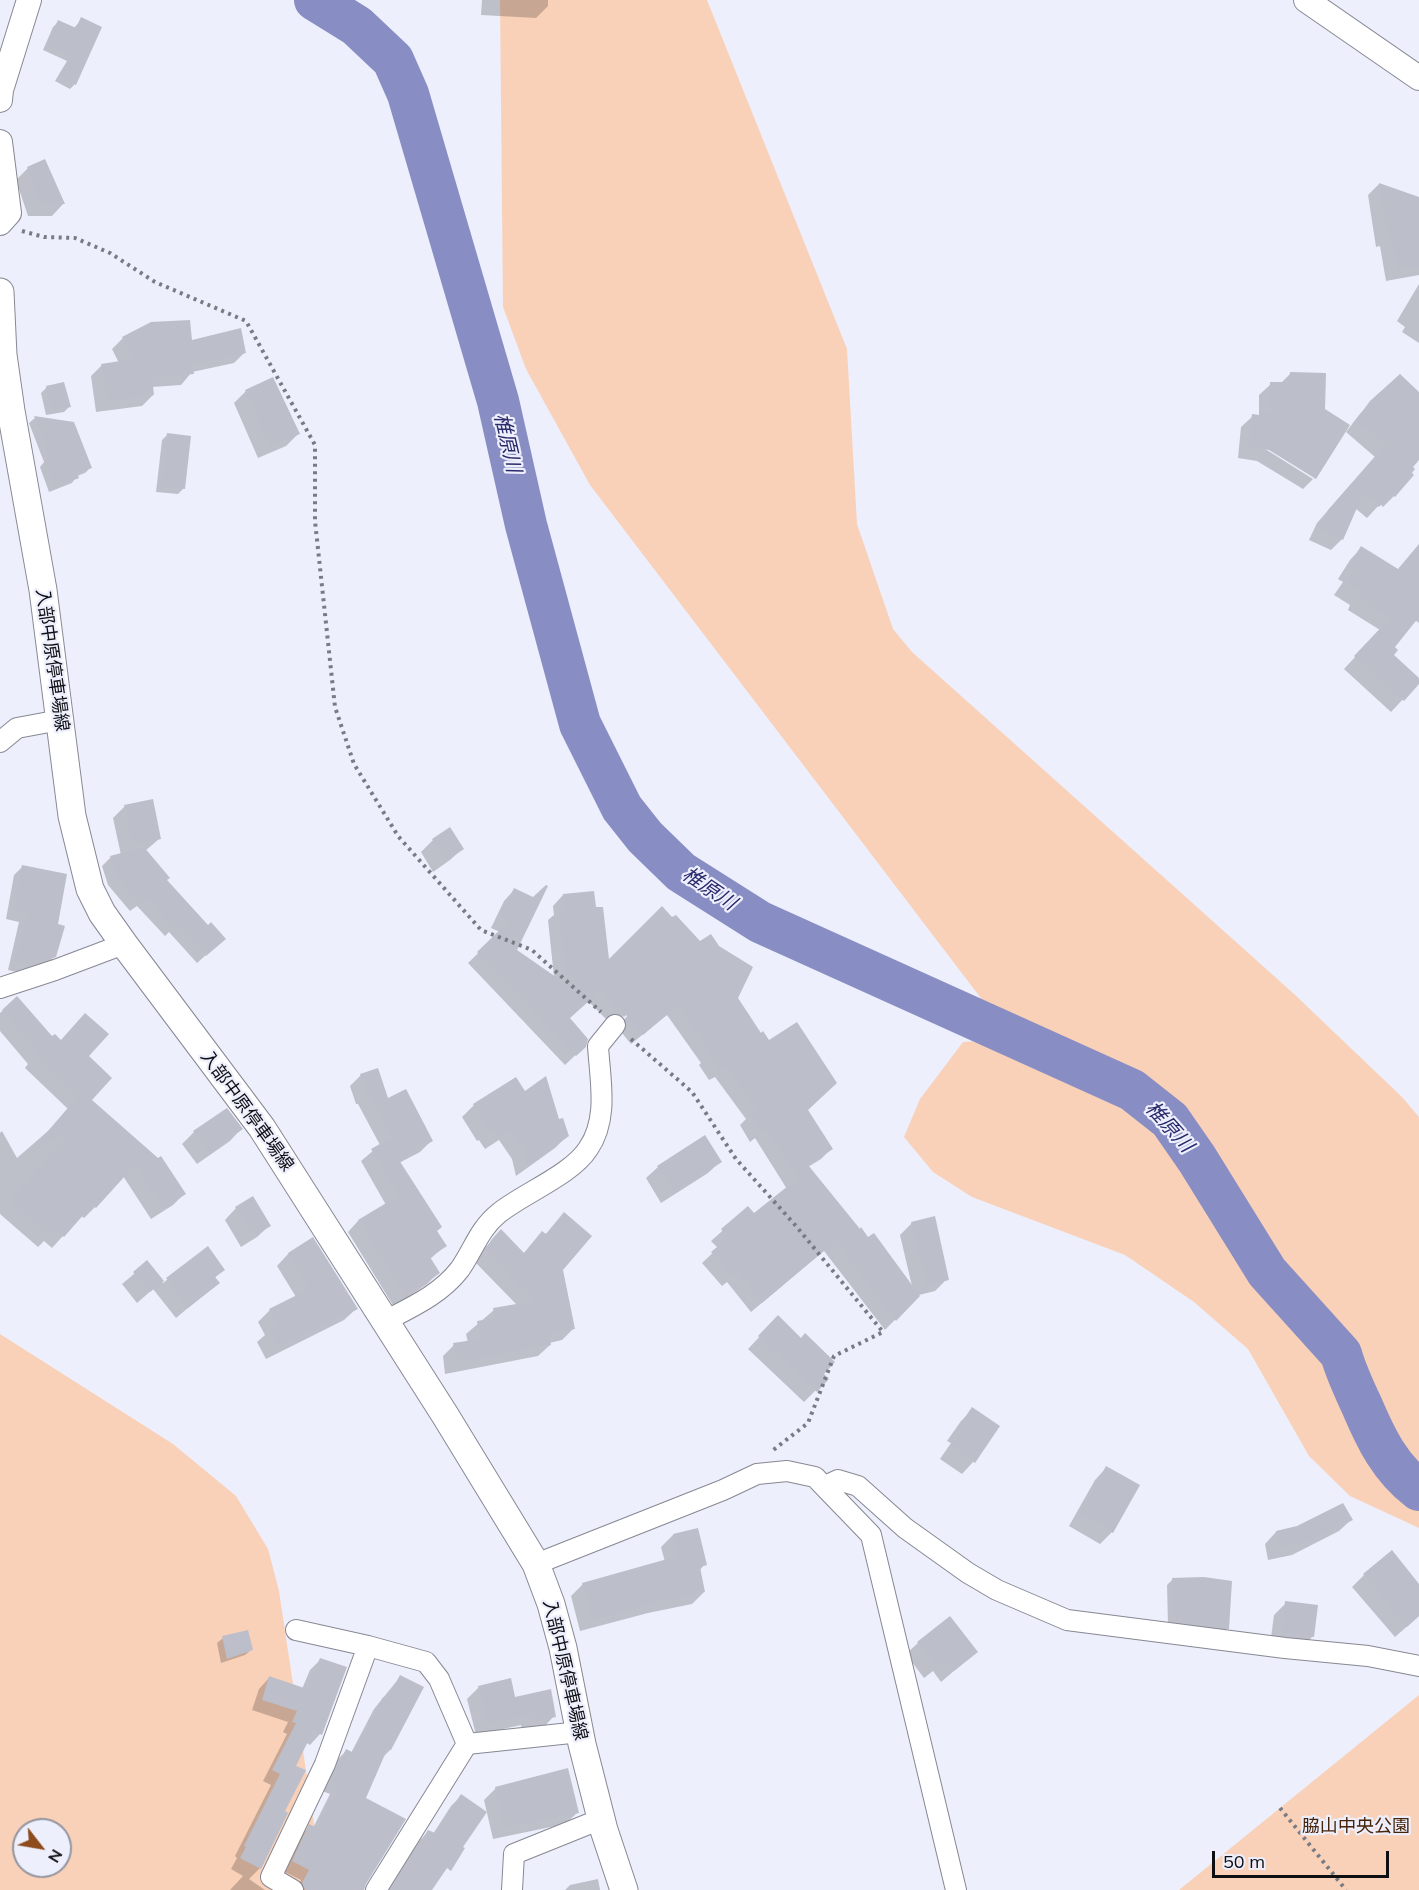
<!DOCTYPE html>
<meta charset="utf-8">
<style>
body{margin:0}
#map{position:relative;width:1419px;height:1890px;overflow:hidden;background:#edeffc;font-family:Mulish,sans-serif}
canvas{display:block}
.north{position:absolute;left:12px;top:1818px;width:60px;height:60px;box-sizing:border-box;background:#edeffc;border:2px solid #94959f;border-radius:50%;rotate:121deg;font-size:16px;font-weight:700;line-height:24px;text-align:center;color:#0e0f13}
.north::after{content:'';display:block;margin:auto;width:21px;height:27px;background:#8e4b1b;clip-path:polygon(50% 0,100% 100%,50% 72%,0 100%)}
.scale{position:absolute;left:1212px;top:1851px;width:177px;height:27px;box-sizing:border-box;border:3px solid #0e0f13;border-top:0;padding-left:8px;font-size:18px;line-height:21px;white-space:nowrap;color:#0e0f13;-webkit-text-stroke:4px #edeffc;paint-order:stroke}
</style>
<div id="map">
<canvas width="1419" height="1890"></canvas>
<div class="north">N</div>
<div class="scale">50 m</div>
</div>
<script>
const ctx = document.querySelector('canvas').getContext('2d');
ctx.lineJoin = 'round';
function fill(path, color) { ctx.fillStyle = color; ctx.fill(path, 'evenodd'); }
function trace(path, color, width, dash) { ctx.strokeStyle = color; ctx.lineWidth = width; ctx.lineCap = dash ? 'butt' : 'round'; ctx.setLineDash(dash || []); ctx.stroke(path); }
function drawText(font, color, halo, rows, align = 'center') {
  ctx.font = font + ' Mulish,"Noto Sans JP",sans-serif'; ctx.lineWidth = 4.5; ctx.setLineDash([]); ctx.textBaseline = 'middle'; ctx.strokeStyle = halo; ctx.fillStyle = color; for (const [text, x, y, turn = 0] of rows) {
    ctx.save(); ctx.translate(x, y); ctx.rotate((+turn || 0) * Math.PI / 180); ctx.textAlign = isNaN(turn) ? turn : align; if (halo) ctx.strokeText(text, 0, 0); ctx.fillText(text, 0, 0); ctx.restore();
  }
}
fill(new Path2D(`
 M500,0H707L847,349L857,524L893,629L912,652L1293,993L1402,1097L1419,1117V1528L1350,1496L1309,1456L1248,1349L1194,1302L1125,1255L972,1197L933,1172L904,1137L920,1099L963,1042L1012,1039L590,485L526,369L503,307Z
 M0,1334L173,1444L236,1496L268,1549L279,1591L324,1890H0ZM24,1830H60V1866H24Z
 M1419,1695V1890H1179Z`), '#f9d1b9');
fill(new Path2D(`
 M482,0H548V6L536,18L481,15Z
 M82,19L75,84L70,89L55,81L67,61L43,50L53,27L59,21L74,28Z
 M28,168L63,204L52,216H28L16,180Z
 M1379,184L1419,198V275L1386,281L1380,246L1376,247L1368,195Z
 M1419,284V343L1402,332L1405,327L1397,321Z
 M123,338L245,352L234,363L192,372L181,385L152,387L153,395L142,406L96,412L91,376L102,365L119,363L112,349Z
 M1291,373L1324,410L1348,425L1314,479V476L1263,445L1262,447L1313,479L1303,489L1257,461L1238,458L1241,427L1253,416L1259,415V395L1271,384H1280Z
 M47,387L69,407L64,412L46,415L41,393Z
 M246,391L298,434L286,446L258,458L234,403Z
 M1419,394V446L1410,473L1394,496L1383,507L1380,504L1367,518L1355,508L1342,539L1331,550L1309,540L1317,523L1375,457L1346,432L1359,415L1371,402Z
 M35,418L73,423L90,468L85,473L77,476L72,483L49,492L40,467L44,462L29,423Z
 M167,435L183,489L178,494L156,492L162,440Z
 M1419,545V623L1415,620L1393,647L1392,655L1419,680V682L1391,712L1344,669L1380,630L1348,610L1350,605L1334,595L1343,582L1338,579L1350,560L1361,548L1397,571Z
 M125,806L159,839L145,851L215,947L197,963L169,932L165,936L137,906L130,911L108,885L102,866L111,857L121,855L113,818Z
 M433,840L462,849L450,860L433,872L421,852Z
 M23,866L56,925L55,956L46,965L21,973L8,970L19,922L6,919L14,875Z
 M514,890L515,950L554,977L548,920L554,915L553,906L563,895L594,909L608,962L736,999L831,1149L821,1159L808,1167L859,1231L912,1286L900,1235L912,1223L947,1279L935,1291L919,1295L885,1330L824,1251L751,1312L727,1282L722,1286L702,1263L718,1248L711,1241L748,1208L754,1215L787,1189L755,1138L750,1142L740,1125L746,1119L715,1077L709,1080L699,1065L701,1063L667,1015L631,1044L617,1027L632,1011L630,1009L613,1026L588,1001L568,1019L585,1046L565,1065L468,963L500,932L491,928L504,901Z
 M17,998L52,1038L87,1056L90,1100L184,1194L173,1205L151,1219L123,1176L95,1207L84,1218L81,1216L52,1248L44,1241L38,1247L0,1214V1133L2,1131L17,1158L48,1131L68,1109L25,1068L28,1064L0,1031V1013Z
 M361,1075L431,1141L420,1152L399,1163L445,1246L430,1259L438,1273L427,1284L394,1307L348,1232L358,1221L386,1205L361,1161L380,1145L358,1104H356L350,1086Z
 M525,1093L558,1121L567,1136L555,1148L516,1176L512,1159L499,1140L485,1149L479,1140L477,1141L462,1117L474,1105Z
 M241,1129L230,1141L197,1164L182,1144L194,1132Z
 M720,1162L708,1173L661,1203L646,1178L658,1167Z
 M236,1208L269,1226L257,1237L241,1247L225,1220Z
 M564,1214L562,1269L573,1329L562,1340L549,1343L550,1345L538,1356L445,1374L443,1356L454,1345L468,1343L466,1334L494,1310L517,1305L475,1262L481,1252L501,1231L523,1254L542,1233L545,1235Z
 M312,1239L356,1309L344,1320L266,1359L257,1342L265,1335L258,1322L270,1310L296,1297L277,1266L288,1254Z
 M207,1248L223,1269L214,1279L218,1283L176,1318L153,1289L137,1303L122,1284L147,1263L163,1283Z
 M778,1317L827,1379L804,1402L748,1349Z
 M973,1409L998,1427L973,1462L962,1474L940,1459L951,1443L947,1441L961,1421Z
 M1106,1468L1112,1532L1100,1544L1069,1526L1095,1480Z
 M1351,1520L1339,1531L1292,1555L1268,1560L1265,1544L1276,1532Z
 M697,1530L705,1564L699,1571L704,1592L692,1604L648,1613L580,1631L571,1596L583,1584L665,1562L661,1547L673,1535Z
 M1364,1575L1419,1586V1616L1395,1637L1352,1587Z
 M1173,1579L1228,1628L1222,1634L1168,1626L1167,1585Z
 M1286,1603L1313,1636L1301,1648L1270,1645L1274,1615Z
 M223,1638L251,1650L245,1655L221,1663L217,1643Z
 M918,1643L976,1652L941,1682L933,1671L924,1678L906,1654Z
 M320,1660V1734L310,1745L305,1742L294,1766L283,1812L260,1868L249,1879L265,1890H230L243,1876L231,1869L237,1858L235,1856L271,1785L263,1781L287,1734L283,1732L288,1722L252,1710L259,1689L269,1678L302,1689L310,1670Z
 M400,1677L390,1750L383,1757L364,1799V1883L363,1890H300L297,1888L301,1880L283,1871L300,1836L310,1826L313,1828L330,1794L322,1791L336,1761L346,1751L351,1753L374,1709Z
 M479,1687L514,1698L554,1716L543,1728L522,1732L521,1725L476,1735L467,1699Z
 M496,1788L577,1813L565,1824L493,1839L484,1800Z
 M461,1796L424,1890H388L418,1842L428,1832L433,1834L451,1806Z
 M598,1879L600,1890H565L570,1885Z`), '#0003');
trace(new Path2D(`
 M315,0L357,26L393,60L408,94L498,401L526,525L580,724L622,808L645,837L681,872L760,922L1132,1090L1170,1120L1197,1159L1267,1272L1341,1354C1346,1372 1354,1389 1362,1406C1376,1439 1390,1468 1419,1490`), '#888ec4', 42);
fill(new Path2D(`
 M81,17L102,27L76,85L59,75L71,56L47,45L58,20L76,28Z
 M45,159L65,204L40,205L27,167Z
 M1379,183L1419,197V267L1397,270L1391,236L1387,237Z
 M190,320L192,340L241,328L246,353L193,365L194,374L152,377L154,395L107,402L101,364L133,359L122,337L151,322Z
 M1290,372L1326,373L1325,409L1350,425L1316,479L1269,450L1248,447L1252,414L1260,415L1261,411L1270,413V382H1290Z
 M1400,374L1419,392V460L1413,467L1415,469L1412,473L1414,475L1395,497L1391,494L1379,507L1363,494L1343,540L1319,529L1328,510L1385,445L1356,420L1370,401Z
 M273,377L300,434L270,447L245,390Z
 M64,382L71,407L52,410L46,386Z
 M34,416L74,422L92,468L77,473L79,478L55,487L44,460L50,458Z
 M167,433L191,436L185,489L160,486Z
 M1419,544V617L1395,647L1398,650L1394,655L1419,678V684L1404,701L1354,656L1390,618L1359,598L1361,593L1345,583L1353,570L1348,567L1361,546L1398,569Z
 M153,799L161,839L132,845L124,805Z
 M450,827L464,849L446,861L432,839Z
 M144,847L170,878L167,880L208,925L211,922L226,939L206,956L179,925L174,929L146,898L139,904L116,877L110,856Z
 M22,865L67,874L58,924L65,926L56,957L31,965L14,961L27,914L13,911Z
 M546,885L548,886L517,950L566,984L558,908L564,911L563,894L594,891L596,907H603L609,959L662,906L672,917L676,915L700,941L711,934L719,946L753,967L738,998L761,1033L763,1031L769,1040L797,1022L837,1083L808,1110L833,1149L808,1165L860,1229L861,1227L868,1237L874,1233L920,1296L896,1321L835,1241L762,1303L738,1273L733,1277L711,1252L728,1238L721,1229L748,1206L754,1213L798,1178L766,1129L761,1132L750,1113L757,1109L726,1067L719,1070L708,1054L710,1052L678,1005L643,1035L626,1015L624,1017L599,992L570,1018L588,1039L586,1047L576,1056L477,952L509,921L500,917L514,888L533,897Z
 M17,996L52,1036L55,1034L61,1040L85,1013L109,1034L89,1056L112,1078L92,1100L158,1158L161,1156L186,1194L163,1209L135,1165L96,1208L92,1205L64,1237L56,1230L50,1237L9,1201L72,1130L34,1152L32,1150L78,1096L35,1056L38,1052L2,1010Z
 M378,1068L388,1098L406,1089L433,1141L399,1160L442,1227L437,1231L447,1246L430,1257L440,1273L405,1297L358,1220L398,1196L371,1149L392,1137L369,1094L367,1095L360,1074Z
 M546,1076L559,1119L563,1118L569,1136L528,1166L523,1147L511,1130L497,1138L491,1130L489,1131L473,1104L516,1077L525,1091Z
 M227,1108L243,1129L209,1153L193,1131Z
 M705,1135L722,1162L674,1192L657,1166Z
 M253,1196L271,1226L253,1236L235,1207Z
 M564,1212L592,1236L563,1270L575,1329L549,1334L551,1345L456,1363L453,1343L480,1339L477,1321L495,1318L493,1308L534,1301L485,1250L492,1239L501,1229L524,1253L542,1231L546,1234Z
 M935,1216L949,1280L926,1286L911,1222Z
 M313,1237L358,1309L278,1348L268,1329L277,1325L269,1309L309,1289L288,1253Z
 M208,1246L225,1270L215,1277L220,1283L188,1308L166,1278Z
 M147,1260L164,1281L150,1292L133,1272Z
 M778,1315L801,1338L805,1333L835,1362L824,1374L829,1379L817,1392L758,1336Z
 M972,1407L1000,1426L975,1463L951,1447L962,1431L957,1429Z
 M1106,1466L1140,1485L1113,1533L1080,1514Z
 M1343,1503L1353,1520L1305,1543L1279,1549L1276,1531L1297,1526Z
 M698,1528L707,1565L700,1567L705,1592L661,1602L592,1620L582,1583L678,1556L673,1534Z
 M1392,1550L1419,1584V1616L1407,1627L1363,1574Z
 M1204,1577L1232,1581L1229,1629L1205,1626L1206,1623L1173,1622L1172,1578Z
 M1285,1601L1318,1605L1314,1637L1282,1633Z
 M950,1616L978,1652L954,1671L946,1660L937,1667L917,1642Z
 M248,1630L253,1650L227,1659L222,1636Z
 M320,1658L347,1667L322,1735L313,1731L296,1766L306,1770L285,1811L288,1813L261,1869L240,1858L246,1847L244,1846L280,1774L272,1770L296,1723L292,1722L297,1711L262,1700L269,1676L307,1689Z
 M400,1675L424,1687L391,1750L385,1749L386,1752L366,1798L406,1819L366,1884L364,1890H305L302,1883L309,1870L292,1861L309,1824L317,1828L339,1784L331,1781L346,1749L354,1753L383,1697L387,1699Z
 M511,1678L515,1697L551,1689L556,1717L534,1721L533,1714L487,1725L478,1686Z
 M568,1768L579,1813L504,1828L495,1787Z
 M461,1794L487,1812L463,1847L465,1848L451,1871L447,1868L432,1890H390L428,1830L435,1833Z`), '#bcbeca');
const minor = new Path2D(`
 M0,742L17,728L60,720
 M0,988L55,970L124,944
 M385,1321C412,1307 441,1294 460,1269C474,1249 479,1229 499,1213C524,1193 571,1175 588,1149C609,1119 600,1080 598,1046L615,1025
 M825,1486L838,1480L858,1486L905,1528L968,1573L997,1590L1067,1620L1285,1648L1368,1656L1419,1666
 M536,1564L723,1490L757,1474L787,1471L815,1477L871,1535L956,1890
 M296,1630L368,1646
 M467,1744L580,1732
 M293,1890L271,1877L325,1764L368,1646L426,1662L439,1679L467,1744
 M376,1890L467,1744
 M512,1890L514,1854L601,1819`);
const tertiary = new Path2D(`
 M1306,0L1419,78
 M0,100L1,90L29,0
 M0,142L9,213L0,223`);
const secondary = new Path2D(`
 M0,292L3,355L11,411L43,590L72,816L90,889L102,913L124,944L262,1128L445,1415L536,1564L551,1604L563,1648L582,1744L604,1830L624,1890`);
trace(minor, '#868893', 22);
trace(tertiary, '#868893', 26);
trace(secondary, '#868893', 29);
trace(new Path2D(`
 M22,231L44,237L75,238L110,253L155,282L246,321L315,445V521L335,707L354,764L398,836L481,930L532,950L601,1012
 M631,1039L692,1092L736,1159L796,1226L883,1332L834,1356L808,1423L772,1451
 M1280,1808L1346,1890`), '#797b83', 4, [3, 4.5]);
trace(minor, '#fff', 20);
trace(tertiary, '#fff', 24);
trace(secondary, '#fff', 27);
drawText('18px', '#0e0f13', '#edeffc', [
 ["入部中原停車場線",52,660,82],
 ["入部中原停車場線",247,1111,54],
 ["入部中原停車場線",565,1670,77]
]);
drawText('18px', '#472308', '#edeffc', [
 ["脇山中央公園",1356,1827]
]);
drawText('italic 20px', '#2a296b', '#edeffc', [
 ["椎原川",507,443,77],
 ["椎原川",709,889,34],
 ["椎原川",1169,1127,48]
]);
</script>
